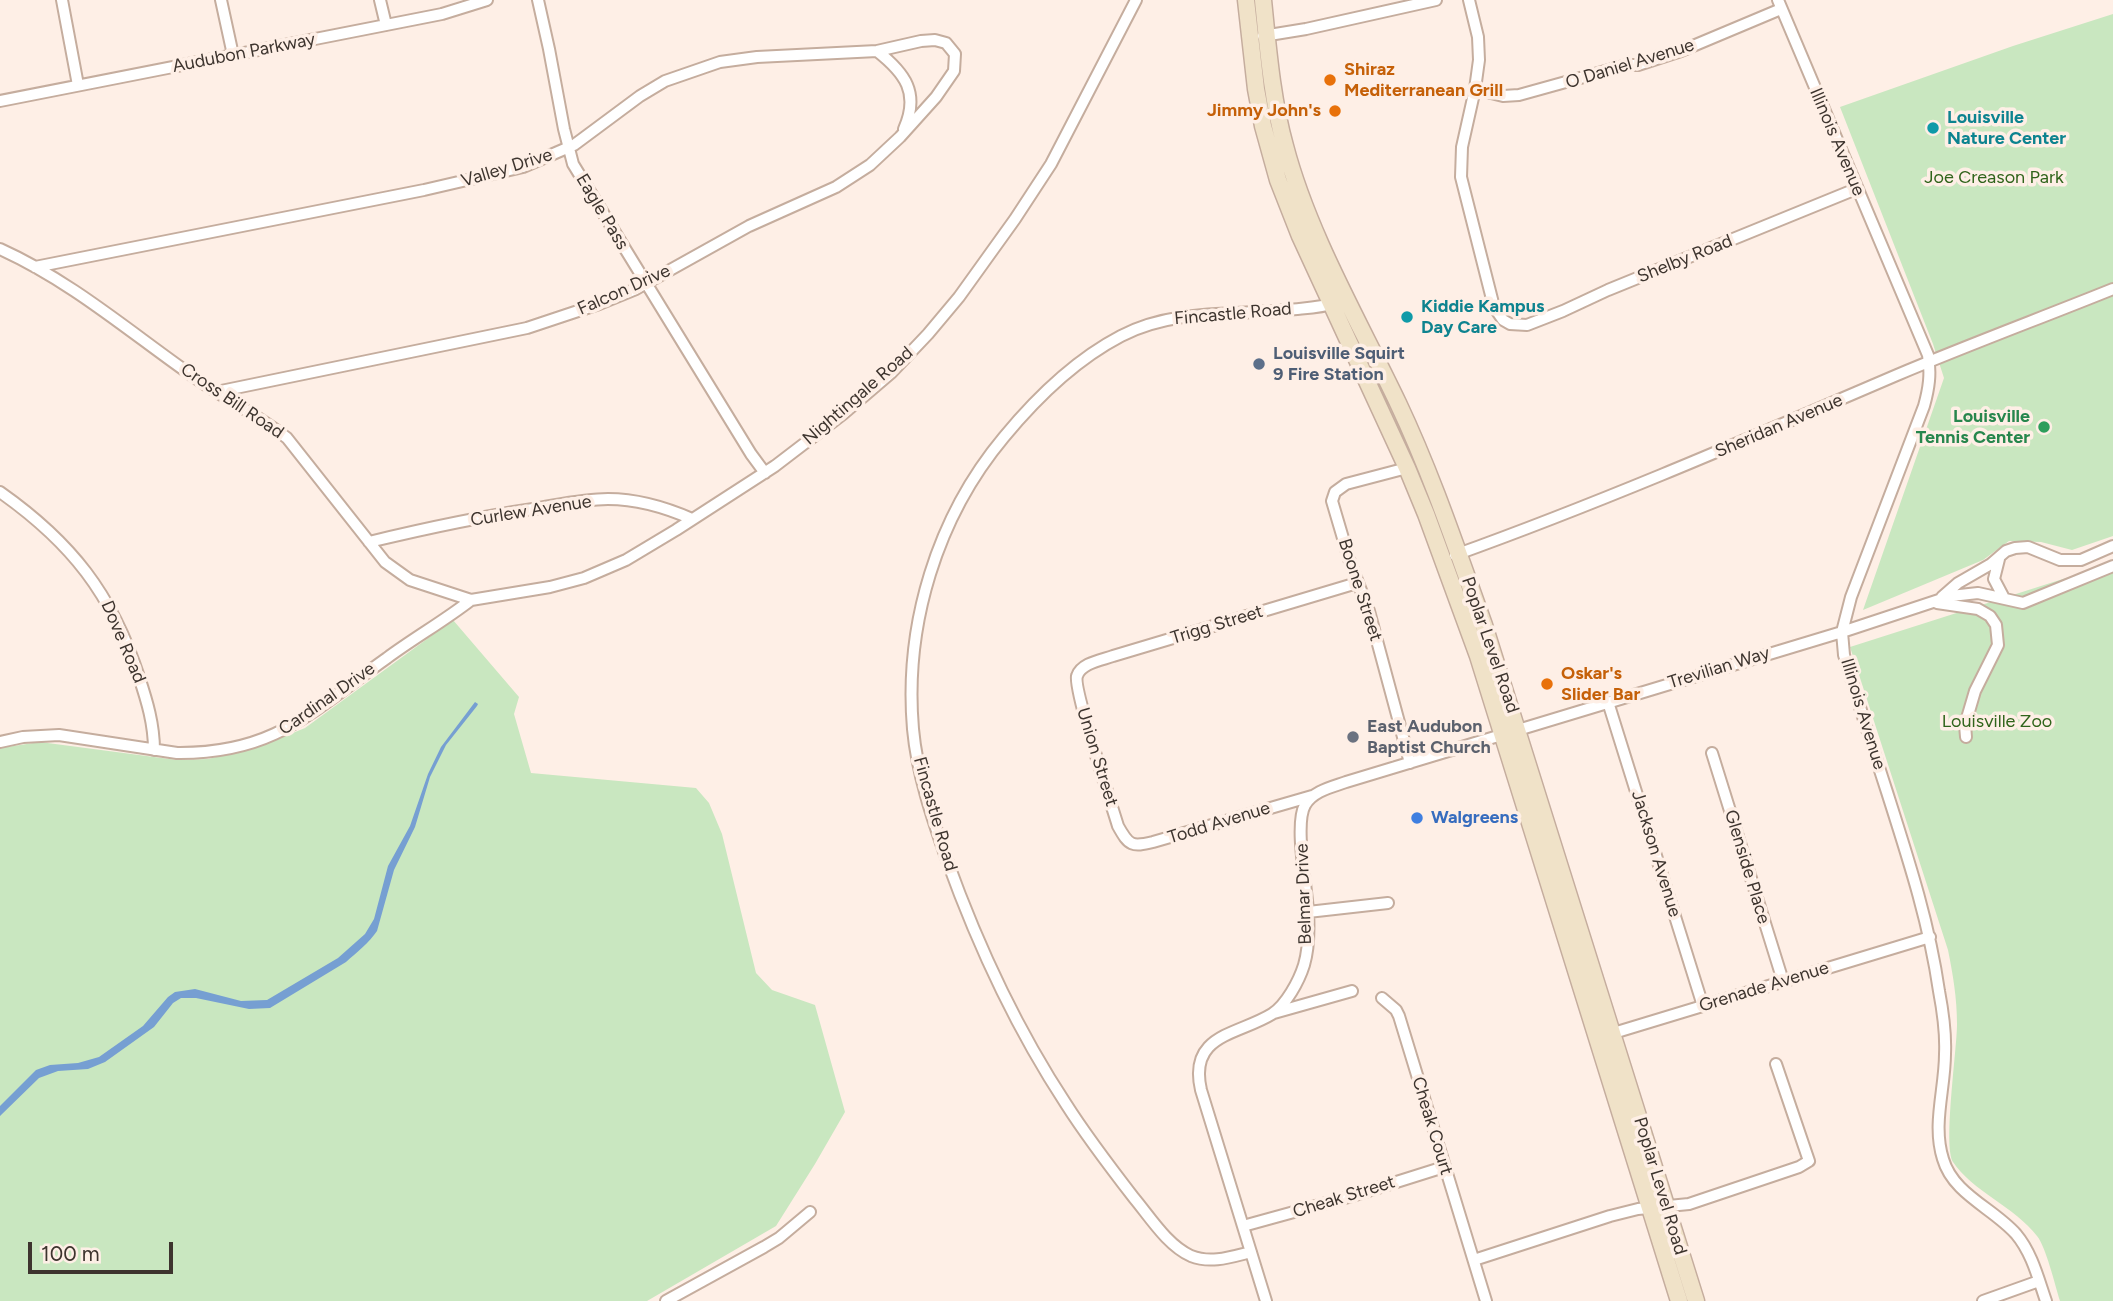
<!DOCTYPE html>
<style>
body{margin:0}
#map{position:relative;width:2113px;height:1301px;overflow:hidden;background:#feefe6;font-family:Figtree,sans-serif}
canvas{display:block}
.scale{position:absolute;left:28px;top:1242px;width:145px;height:32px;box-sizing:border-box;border:4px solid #3d342e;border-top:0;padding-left:9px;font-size:21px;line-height:24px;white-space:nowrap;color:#3d342e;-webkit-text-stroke:5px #feefe6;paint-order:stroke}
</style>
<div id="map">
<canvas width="2113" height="1301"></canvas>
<div class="scale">100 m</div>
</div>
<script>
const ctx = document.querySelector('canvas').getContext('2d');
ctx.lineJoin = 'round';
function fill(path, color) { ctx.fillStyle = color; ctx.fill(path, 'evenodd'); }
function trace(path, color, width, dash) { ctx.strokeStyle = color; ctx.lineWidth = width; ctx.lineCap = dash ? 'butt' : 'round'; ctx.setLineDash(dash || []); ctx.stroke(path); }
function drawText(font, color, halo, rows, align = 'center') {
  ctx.font = font + ' Figtree,sans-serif'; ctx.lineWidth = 7; ctx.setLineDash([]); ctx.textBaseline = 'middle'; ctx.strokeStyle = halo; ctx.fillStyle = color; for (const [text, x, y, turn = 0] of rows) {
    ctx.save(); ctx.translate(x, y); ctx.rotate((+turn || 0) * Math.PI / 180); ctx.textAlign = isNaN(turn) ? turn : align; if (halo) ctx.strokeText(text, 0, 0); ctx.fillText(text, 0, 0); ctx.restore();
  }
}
fill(new Path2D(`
 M2113,14V536L2072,550L2041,542L2009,541L1983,560L1863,610L1944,378L1933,344L1840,107L2013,46Z
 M2113,563V1301H2060C2055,1285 2046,1247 2037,1236C2015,1207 1972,1191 1953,1162C1943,1145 1957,1050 1957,1024C1957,998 1953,975 1948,950L1850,647Z
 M453,620L519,697L514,714L531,773L696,788L709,803L722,834L756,973L772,990L815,1005L845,1112L815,1164L776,1226L647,1301H0V748L40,742L177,760L208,759L261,746L305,728Z`), '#c9e7c0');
fill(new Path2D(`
 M475,702L478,704L477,706L446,745L430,777L415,827L394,870L377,931C369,943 357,952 346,962L270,1008L249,1009L196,998H181L173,1003L154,1027L105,1062L88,1069L58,1071L39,1078L0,1116V1106L36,1070L50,1065L78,1063L99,1057L143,1026L168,997L175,992L195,989L241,1001L267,1000L338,958L365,934L374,919L388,866L410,826L428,774L441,747Z`), '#769fd2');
const minor = new Path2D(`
 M62,0L78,85
 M221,0L233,55
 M380,0L386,25
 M538,0L549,49L564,129L573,164L751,454L765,473
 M1469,0L1478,37L1479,60L1475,89L1462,147L1461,177L1494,307L1503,320L1510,324L1527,325L1563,311L1608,290L1856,189
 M1778,0L1928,355C1931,374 1929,388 1924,406L1851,597L1842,632L1844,655C1858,701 1872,746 1887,792C1908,858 1929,922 1939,991C1943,1012 1946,1033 1945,1054C1945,1089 1932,1125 1943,1159C1953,1194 1993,1208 2016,1234C2032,1253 2038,1278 2046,1301
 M1263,36L1306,29L1436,0
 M877,51C905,73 920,93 904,129
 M1475,89L1503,96L1519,95L1627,65H1638L1681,51L1781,9
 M0,101L442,14L487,0
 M0,249C73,282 132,334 197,379C227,400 259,416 287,438L385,562L410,580L471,600L550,587L584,578L626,560L676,530L775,466L843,414L891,373L928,334L959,297L1015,219L1051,164L1136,0
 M35,267L424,190L523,167L574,145L640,96L665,81L720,62L757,57L877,51L921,41L935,40L946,43L955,54L954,71L936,97L900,137L870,165L836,187L749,226L636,289L599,304L527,328L216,392
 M1407,468L1346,484L1335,492L1332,501L1350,562L1369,611L1410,763
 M0,492C71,542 112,594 139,677C147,701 154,724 154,750
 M369,542C423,529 478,517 533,509C558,505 583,499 608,499C637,499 667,508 692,519
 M1455,555C1605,501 1750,438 1897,375C1968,345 2041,318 2113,289
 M1999,559L1994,579L2004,598
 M1942,597L1958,583L1991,564L2006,551L2015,548L2028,547L2060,560H2081L2113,546
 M1937,603L1978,609L1990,616L1996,625L1998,645L1975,691L1965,725L1966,737
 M1608,702L1703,1006
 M0,742L23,737L59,735L177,753C275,754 312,711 387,658C414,638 444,621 471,600
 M1712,753L1783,981
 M1312,796L1153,842C1132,847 1129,846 1118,826C1112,806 1073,688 1077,676C1081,663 1102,660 1113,656L1357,583
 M1308,912L1388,903
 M1382,998L1396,1010L1399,1016L1486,1301
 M1274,1013L1352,991
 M1607,1035L1930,937
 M1243,1226L1352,1196L1444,1167
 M1251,1252C1231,1257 1211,1264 1191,1256C1167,1245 1150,1217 1134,1198C1110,1167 1087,1137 1066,1104C1016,1028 978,946 947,860C932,818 917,773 913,729C904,625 937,517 1004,437C1037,397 1075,360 1121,336C1172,309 1233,315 1288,310C1304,308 1320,308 1335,303
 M1474,1260L1610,1216L1638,1209L1689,1204L1799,1167L1809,1161L1776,1064
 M666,1301L764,1247L779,1238L810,1212
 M1266,1301L1201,1090C1188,1034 1238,1035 1272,1014C1286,1005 1299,981 1304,965C1309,948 1309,929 1308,912C1307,888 1294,824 1305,805C1313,791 1332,787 1346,782L1842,632L1951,596L1978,593L2023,603L2113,566
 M1983,1301L2039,1281`);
const secondary = new Path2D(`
 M1246,0L1256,89L1263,126L1278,180L1300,236L1407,468L1426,514L1478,656L1679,1301
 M1263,0C1268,49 1272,99 1285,146C1308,234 1359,321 1398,403C1432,475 1457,550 1484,625L1696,1301`);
trace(minor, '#c5ad9e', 14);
trace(secondary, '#c5ad9e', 19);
trace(minor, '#fff', 10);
trace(secondary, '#f0e2c8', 16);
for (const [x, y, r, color] of [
 [1330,80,7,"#e8710a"],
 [1335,111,7,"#e8710a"],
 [1933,128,7,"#0f9aa8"],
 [1407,317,7,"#0f9aa8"],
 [1259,364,7,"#5c6f8a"],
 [2044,427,7,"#2e9e5b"],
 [1547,684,7,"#e8710a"],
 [1353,737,7,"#6b7280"],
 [1417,818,7,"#3f7fe0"]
]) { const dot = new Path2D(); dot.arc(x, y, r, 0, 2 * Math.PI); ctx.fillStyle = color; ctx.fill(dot); trace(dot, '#feefe6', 2.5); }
drawText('18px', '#3d342e', '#feefe6', [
 ["Audubon Parkway",244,53,-11],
 ["O Daniel Avenue",1630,64,-17],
 ["Illinois Avenue",1837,142,67],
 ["Valley Drive",507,168,-17],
 ["Eagle Pass",602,212,59],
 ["Shelby Road",1685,259,-22],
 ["Falcon Drive",624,290,-24],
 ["Fincastle Road",1233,314,-5],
 ["Nightingale Road",858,396,-41],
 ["Cross Bill Road",232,401,34],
 ["Sheridan Avenue",1779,426,-23],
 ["Curlew Avenue",531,511,-9],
 ["Boone Street",1360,590,72],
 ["Trigg Street",1217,625,-17],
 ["Dove Road",123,642,67],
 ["Poplar Level Road",1490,645,71],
 ["Trevilian Way",1719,668,-17],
 ["Cardinal Drive",327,699,-35],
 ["Illinois Avenue",1863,714,73],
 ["Union Street",1097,757,73],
 ["Fincastle Road",935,814,74],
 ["Todd Avenue",1219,823,-17],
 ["Jackson Avenue",1656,854,73],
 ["Glenside Place",1747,867,73],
 ["Belmar Drive",1304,894,-92],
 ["Grenade Avenue",1764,987,-17],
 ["Cheak Court",1432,1126,73],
 ["Poplar Level Road",1660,1186,73],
 ["Cheak Street",1344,1197,-17]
]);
drawText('bold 18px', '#c56008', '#feefe6', [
 ["Shiraz",1344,70],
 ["Mediterranean Grill",1344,91],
 ["Jimmy John's",1321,111,"right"],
 ["Oskar's",1561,674],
 ["Slider Bar",1561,695]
], 'left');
drawText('bold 18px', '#0d838f', '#feefe6', [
 ["Louisville",1947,118],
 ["Nature Center",1947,139],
 ["Kiddie Kampus",1421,307],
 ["Day Care",1421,328]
], 'left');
drawText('18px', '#30641b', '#feefe6', [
 ["Joe Creason Park",1994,178],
 ["Louisville Zoo",1997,722]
]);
drawText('bold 18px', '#4e5e75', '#feefe6', [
 ["Louisville Squirt",1273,354],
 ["9 Fire Station",1273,375]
], 'left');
drawText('bold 18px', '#27864d', '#feefe6', [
 ["Louisville",2030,417],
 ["Tennis Center",2030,438]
], 'right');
drawText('bold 18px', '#5b616d', '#feefe6', [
 ["East Audubon",1367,727],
 ["Baptist Church",1367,748]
], 'left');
drawText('bold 18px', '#366cbe', '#feefe6', [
 ["Walgreens",1431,818]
], 'left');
</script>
